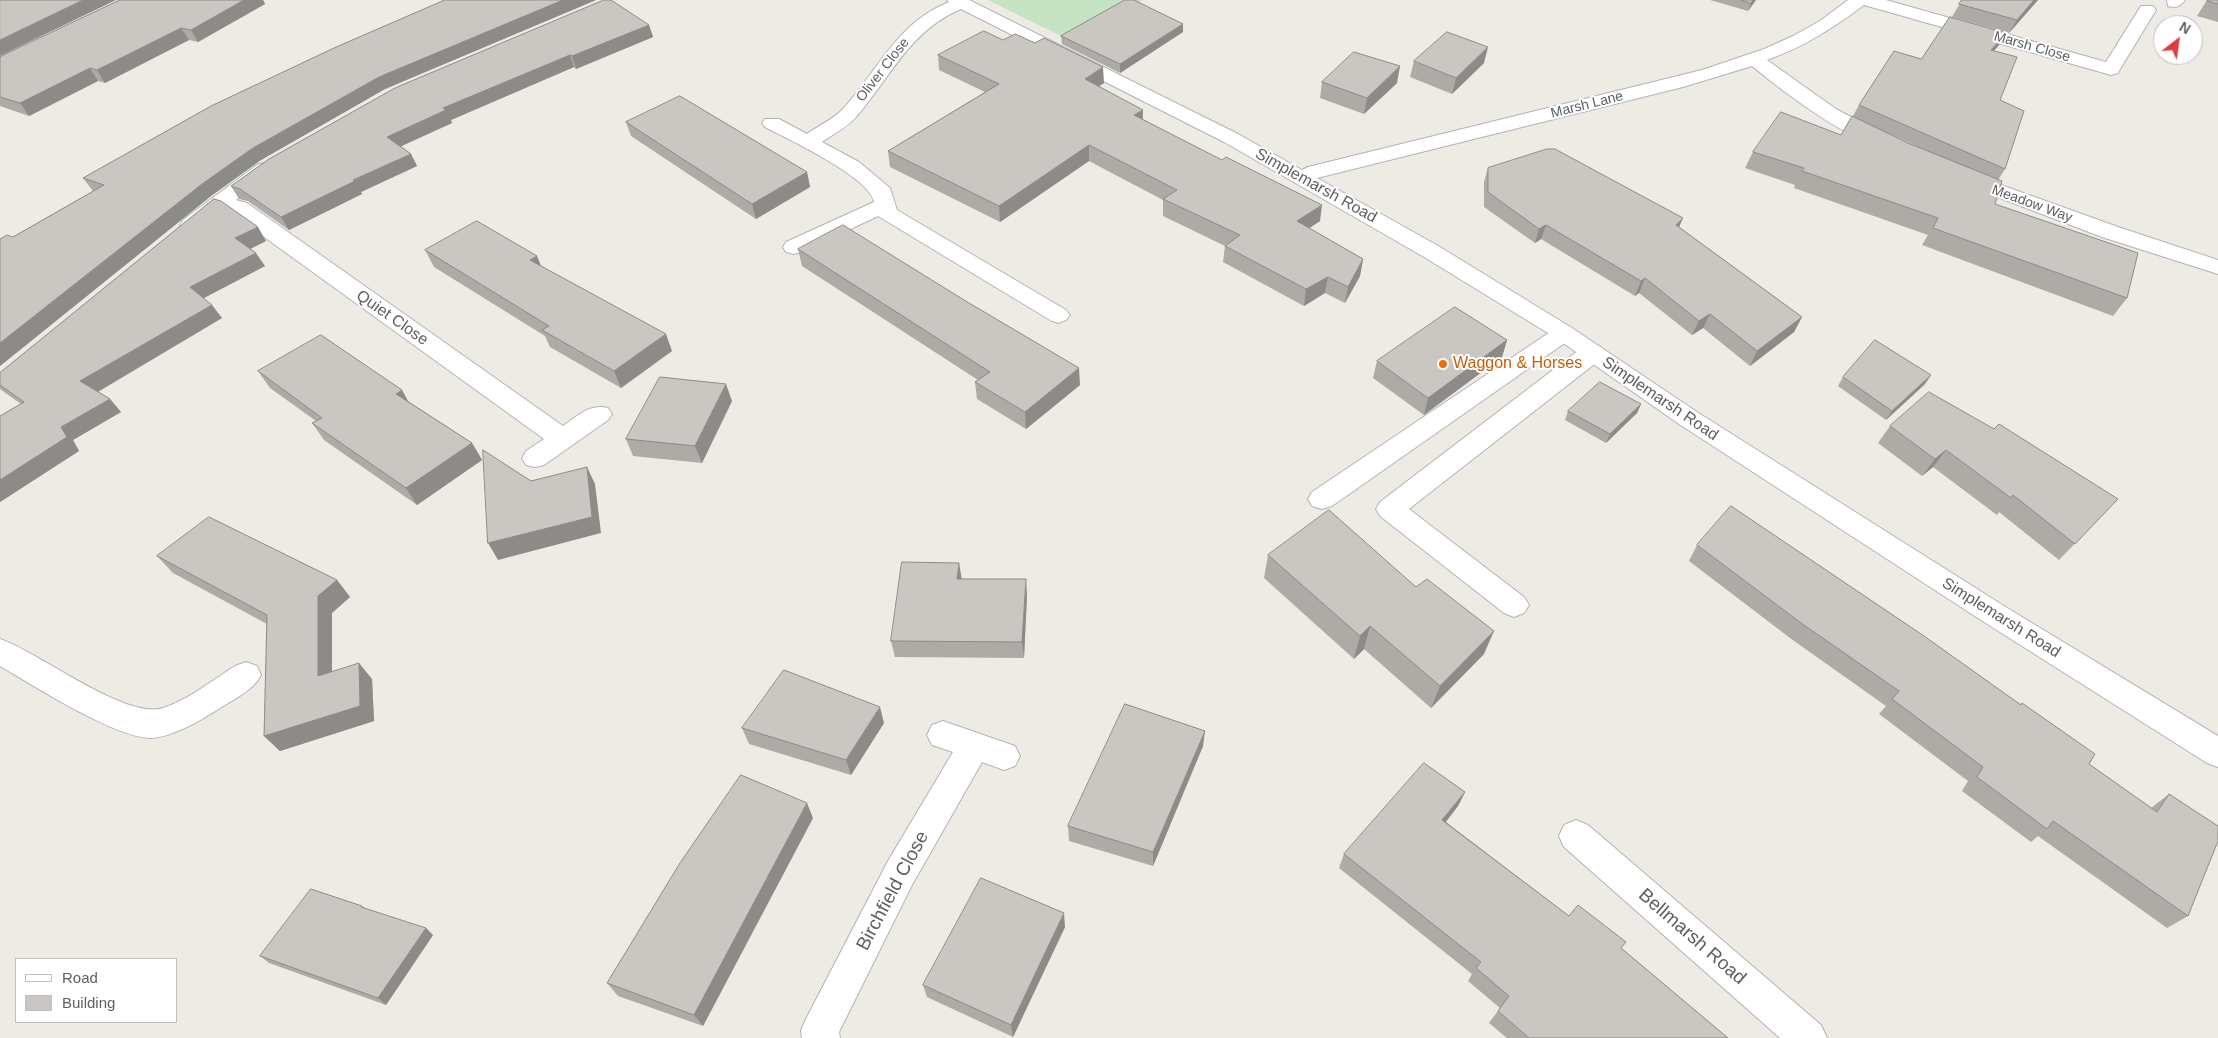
<!DOCTYPE html>
<style>
body{margin:0}
#map{position:relative;width:2218px;height:1038px;overflow:hidden;background:#eeebe5;font-family:Helvetica,sans-serif}
canvas{display:block}
.legend{position:absolute;left:15px;top:958px;width:162px;height:65px;box-sizing:border-box;background:#fff;border:1px solid #bec0c1;margin:0;padding:6px 9px;list-style:none;font-size:15px;color:#5d6164}
.legend li{display:flex;align-items:center;gap:10px;height:25px}
.legend b{width:25px;border:1px solid #bec0c1}
.north{position:absolute;left:2153px;top:15px;width:50px;height:50px;box-sizing:border-box;background:#fff;border:1px solid #bec0c1;border-radius:50%;rotate:30deg;font-size:14px;font-weight:700;line-height:20px;text-align:center;color:#5d6164}
.north::after{content:'';display:block;margin:auto;width:18px;height:22px;background:#de3b3e;clip-path:polygon(50% 0,100% 100%,50% 72%,0 100%)}
</style>
<div id="map">
<canvas width="2218" height="1038"></canvas>
<ul class="legend">
<li><b style="height:6px;background:#fff"></b>Road</li>
<li><b style="height:14px;background:#cac6c1"></b>Building</li>
</ul>
<div class="north">N</div>
</div>
<script>
const ctx = document.querySelector('canvas').getContext('2d');
ctx.lineJoin = 'round';
function fill(path, color) { ctx.fillStyle = color; ctx.fill(path, 'evenodd'); }
function trace(path, color, width, dash) { ctx.strokeStyle = color; ctx.lineWidth = width; ctx.lineCap = dash ? 'butt' : 'round'; ctx.setLineDash(dash || []); ctx.stroke(path); }
function drawText(font, color, halo, rows, align = 'center') {
  ctx.font = font + ' Helvetica,sans-serif'; ctx.lineWidth = 4; ctx.setLineDash([]); ctx.textBaseline = 'middle'; ctx.strokeStyle = halo; ctx.fillStyle = color; for (const [text, x, y, turn = 0] of rows) {
    ctx.save(); ctx.translate(x, y); ctx.rotate((+turn || 0) * Math.PI / 180); ctx.textAlign = isNaN(turn) ? turn : align; if (halo) ctx.strokeText(text, 0, 0); ctx.fillText(text, 0, 0); ctx.restore();
  }
}
fill(new Path2D(`
 M988,0H1143L1065,38Z`), '#c6e4c3');
const lane = new Path2D(`
 M1564,325L1572,328L1576,333L1572,338L1332,506L1322,509L1312,506L1308,499L1312,492L1556,328Z
 M1592,345L1601,347L1604,353L1601,359L1409,509L1524,597L1529,605L1524,613L1514,617L1504,613L1380,516L1376,509L1380,502L1583,347Z
 M0,639C39,652 125,720 163,708C188,700 213,680 235,666L246,662L257,666L261,675C253,691 232,700 217,710C199,721 173,737 151,738C115,738 33,685 0,666Z`);
const street = new Path2D(`
 M947,0H969L1238,134L1302,170L1308,167L1702,70L1764,49L1793,36L1820,21L1848,0H1886L2106,62L2141,6H2153L2156,10L2120,69L2118,73L2111,75L1864,5C1833,28 1804,47 1767,60L1836,109L1887,136L1890,140L1887,144C1859,151 1775,85 1752,66L1683,87L1317,178L1440,247L1572,328L1697,412L2004,606L2218,736V767L2207,763L1984,622L1679,424L1556,338L1424,257L1224,142L961,9C909,31 891,77 856,117C848,127 833,134 822,142L859,162L890,188L897,210L1066,310L1070,315L1066,320L1058,323L1050,320L878,216L802,252L794,254L786,252L783,247L786,242L874,202C870,177 789,140 765,127L762,123L765,119H779L807,134C818,126 833,119 842,110C879,70 895,24 949,2Z
 M2167,0H2185C2180,7 2176,8 2168,6Z
 M264,163L271,165L274,169L271,173L236,200L247,203L563,426C577,416 590,403 608,408L612,414L608,420L544,465L535,467L526,465L522,458L526,451L544,439L231,213L224,210C211,220 200,234 183,230L180,225L183,220L257,165Z
 M1965,172L2118,227L2218,260V274L2102,237L1958,182L1955,178L1958,174Z
 M943,721L1015,746L1020,756L1015,766L1004,770L982,762L912,885L839,1032L840,1038H802L801,1030L807,1017L888,861L953,752L932,745L927,735L932,725Z
 M1576,820L1588,825L1821,1025L1827,1038H1780L1564,847L1559,836L1564,825Z`);
trace(lane, '#b0b3b6', 2);
trace(street, '#b0b3b6', 2);
fill(lane, '#fff');
fill(street, '#fff');
fill(new Path2D(`
 M120,0H263L265,4L198,42L189,40L105,83L98,81L29,116L0,106V57Z
 M445,0H596L385,89L261,160L211,196L0,366V239L13,237L93,191L83,178Z
 M1710,0H1756L1748,11Z
 M1962,0H2038L2009,33L1952,17Z
 M2207,0H2218V22L2197,16Z
 M1183,24V32L1120,73L1062,44L1061,36Z
 M649,25L653,37L576,69L574,67L451,120L452,123L401,146L411,154L417,166L361,192L362,194L289,230L248,201L239,199L231,186L269,159Z
 M1003,40L1104,83L1098,87L1143,110V119L1320,221L1309,228L1363,259L1360,276L1345,303L1325,293L1304,306L1223,262L1225,246L1163,216V200L1089,161L1000,222L890,167L888,151L985,92L939,70L938,55Z
 M1999,45L1994,51L2000,100L2005,169L1998,180L1995,204L2127,298L2113,316L1922,245L1928,235L1794,188L1795,185L1745,168L1753,152L1841,135L1853,116L1859,105L1921,59ZM1888,133L1928,151L1908,143Z
 M1414,61L1484,63L1452,94L1410,77Z
 M1322,82L1397,83L1364,114L1320,98Z
 M626,122L807,172L810,187L756,219L631,136Z
 M1488,168L1679,227L1802,317L1794,332L1750,366L1703,328L1692,335L1639,293L1635,296L1541,239L1535,243L1484,207V182Z
 M214,199L266,241L250,249L265,266L204,298L222,318L98,392L110,399L121,412L73,440L79,451L0,502V416L21,404L0,389V373Z
 M798,249L1080,385L1026,429L977,399L975,382L978,380L802,266Z
 M425,250L541,266L672,351L621,388L550,347L545,336L434,267Z
 M1507,340L1502,357L1424,415L1373,378L1377,361Z
 M258,371L408,401L472,443L482,460L417,505L324,440L312,423L316,421L270,388Z
 M1843,377L1925,384L1886,420L1838,386Z
 M732,401L702,463L633,456L626,439Z
 M1641,404L1637,413L1606,443L1565,420L1568,411Z
 M1890,426L1994,429L2118,499L2059,560L1999,512L1997,515L1933,467L1922,476L1878,443Z
 M1697,545L2020,705L2022,703L2089,764L2151,808L2169,794L2188,916L2167,928L2038,836L2031,842L1962,791L1968,781L1879,714L1886,706L1790,638L1689,561Z
 M1268,555L1484,654L1431,708L1364,649L1354,659L1264,578Z
 M157,556L337,580L350,597L332,613V672L372,679L374,721L280,751L264,736L267,624L173,573Z
 M962,579L1027,595L1024,658L895,657L891,641Z
 M884,723L851,775L749,744L742,728Z
 M1203,746L1153,866L1069,841L1068,826Z
 M1465,792L1458,806L1446,822L1569,916L1621,948L1728,1038H1507L1489,1023L1500,1008L1468,981L1472,974L1339,868L1344,854Z
 M813,818L703,1026L618,996L607,983Z
 M362,906L367,909L433,935L386,1005L269,963L260,956Z
 M1065,927L1013,1037L927,997L923,985Z`), '#aeaaa6');
fill(new Path2D(`
 M83,0H116L0,56V40Z
 M244,0H263L265,4L198,42L191,30Z
 M563,0H596L385,89L261,160L211,196L0,366V343L202,184L253,148L379,77Z
 M1753,0H1756L1748,11L1751,3Z
 M2034,0H2038L2009,33L2017,20Z
 M1183,24V32L1120,73V64Z
 M649,25L653,37L576,69L572,56Z
 M181,28L189,40L105,83L97,70Z
 M2006,33L1999,45L1984,62L1991,50Z
 M1488,47L1484,63L1452,94L1456,78Z
 M570,55L574,67L451,120L452,123L393,150L387,137L443,108Z
 M1400,66L1397,83L1364,114L1367,98Z
 M1103,67L1104,83L1085,95V79Z
 M90,68L98,81L29,116L20,103Z
 M1143,110L1142,126L1134,115Z
 M1089,145V161L1000,222L999,206Z
 M411,154L417,166L361,192L362,194L289,230L281,217L353,180Z
 M807,172L810,187L756,219L752,204Z
 M1322,205L1320,221L1295,238L1297,221Z
 M1683,218L1677,232L1676,225Z
 M1546,225L1541,239L1535,243L1539,229Z
 M258,227L266,241L244,252L235,238Z
 M256,253L265,266L200,300L190,287Z
 M537,256L544,273L530,260Z
 M1363,259L1360,276L1345,303L1348,287Z
 M1328,277L1325,293L1304,306L1306,289Z
 M1645,278L1639,293L1635,296L1641,281Z
 M212,305L222,318L92,395L80,381Z
 M1710,314L1703,328L1692,335L1699,321Z
 M1802,317L1794,332L1750,366L1757,351Z
 M666,334L672,351L621,388L614,371Z
 M1507,340L1502,357L1424,415L1428,398Z
 M1079,368L1080,385L1026,429L1025,412Z
 M1931,375L1925,384L1886,420L1892,411Z
 M726,384L732,401L702,463L695,446Z
 M402,390L412,408L396,394Z
 M110,399L121,412L73,440L79,451L0,502V480L61,427Z
 M1641,404L1637,413L1606,443L1610,434Z
 M472,443L482,460L417,505L406,488Z
 M1946,450L1933,467L1922,476L1935,459Z
 M587,467L595,484L601,533L498,560L488,543Z
 M959,563L962,580L957,579Z
 M1026,579L1027,595L1024,658L1022,642Z
 M337,580L350,597L332,613V692L318,676V596Z
 M1370,626L1364,649L1354,659L1360,636Z
 M1494,631L1484,654L1431,708L1440,686Z
 M359,663L372,679L374,721L280,751L264,736Z
 M880,707L884,723L851,775L846,760Z
 M1205,731L1203,746L1153,866V852Z
 M1465,792L1458,806L1436,834L1442,820Z
 M807,803L813,818L703,1026L694,1015Z
 M1064,913L1065,927L1013,1037L1011,1025Z
 M426,928L433,935L386,1005L378,998Z`), '#8d8b87');
const building = new Path2D(`
 M0,0H83L0,40Z
 M120,0H244L191,30L181,28L97,70L90,68L20,103L0,97V57Z
 M445,0H563L379,77L253,148L202,184L0,343V239L7,235L13,237L104,185L83,178L211,106L334,48Z
 M604,0H611L649,25L572,56L570,55L443,108L446,110L387,137L411,154L353,180L355,181L281,217L240,189L231,186L269,159L395,88Z
 M1125,0H1134L1183,24L1120,64L1061,36Z
 M1741,0H1753L1751,3Z
 M1962,0H2034L2017,20L1959,4Z
 M2208,0H2218V4L2207,1Z
 M1950,17L2006,33L1991,50L2017,57L2000,100L2024,111L2005,169L1859,105L1894,51L1921,59Z
 M984,31L1003,40L1015,34L1035,43L1044,38L1103,67L1085,79L1143,110L1134,115L1222,160L1226,157L1322,205L1297,221L1363,259L1348,287L1328,277L1306,289L1225,246L1240,235L1163,199L1177,190L1089,145L999,206L888,151L999,84L938,55Z
 M1447,32L1488,47L1456,78L1414,61Z
 M1354,52L1400,66L1367,98L1322,82Z
 M680,96L807,172L752,204L626,122Z
 M1781,112L1841,135L1852,116L1908,143L2002,181L1995,204L2138,253L2127,298L1933,228L1938,218L1802,171L1804,168L1753,152Z
 M1547,149H1555L1683,218L1676,225L1802,317L1757,351L1710,314L1699,321L1645,278L1641,281L1546,225L1539,229L1488,192V168Z
 M214,199L221,201L258,227L235,238L256,253L190,287L212,305L80,381L110,399L61,427L67,437L0,480V416L24,402L0,385V373Z
 M477,221L537,256L530,260L666,334L614,371L542,330L549,326L425,250Z
 M843,225L964,300L1079,368L1025,412L975,382L990,372L798,249Z
 M1455,307L1507,340L1428,398L1377,361Z
 M321,335L402,390L396,394L472,443L406,488L312,423L322,418L258,371Z
 M1875,340L1931,375L1892,411L1843,377Z
 M660,377L726,384L695,446L626,439Z
 M1600,382L1641,404L1610,434L1568,411Z
 M1929,392L1994,429L1999,424L2118,499L2075,544L2013,495L2011,498L1946,450L1935,459L1890,426Z
 M483,450L531,481L587,467L592,517L488,543Z
 M1731,506L1924,636L2021,705L2022,703L2095,754L2089,764L2157,812L2169,794L2218,826V841L2188,916L2053,821L2047,829L1977,777L1983,767L1892,699L1899,691L1801,623L1697,545Z
 M1329,510L1416,587L1427,579L1494,631L1440,686L1370,626L1360,636L1268,555Z
 M209,517L337,580L318,596V676L359,663L360,706L264,736L267,615L157,556Z
 M902,562L959,563L957,579H1026L1022,642L891,641Z
 M784,670L880,707L846,760L742,728Z
 M1125,704L1205,731L1153,852L1068,826Z
 M1424,763L1465,792L1442,820L1569,916L1578,905L1626,942L1621,948L1728,1038H1529L1498,1011L1509,996L1476,968L1481,962L1344,854Z
 M741,775L807,803L694,1015L607,983L680,863Z
 M981,878L1064,913L1011,1025L923,985Z
 M311,889L362,906L361,907L426,928L378,998L260,956Z`);
fill(building, '#cac6c1');
trace(building, '#8d8b87', 1);
for (const [x, y, r, color] of [
 [1443,364,5,"#e8710a"]
]) { const dot = new Path2D(); dot.arc(x, y, r, 0, 2 * Math.PI); ctx.fillStyle = color; ctx.fill(dot); trace(dot, '#fff', 2); }
drawText('14px', '#5d6164', '#fff', [
 ["Marsh Close",2032,47,16],
 ["Oliver Close",883,70,-52],
 ["Marsh Lane",1587,105,-14],
 ["Meadow Way",2032,204,20]
]);
drawText('16px', '#5d6164', '#fff', [
 ["Simplemarsh Road",1316,186,29],
 ["Quiet Close",392,318,35],
 ["Simplemarsh Road",1660,399,34],
 ["Simplemarsh Road",2001,618,32]
]);
drawText('16px', '#c56008', '#fff', [
 ["Waggon & Horses",1453,364]
], 'left');
drawText('19px', '#5d6164', '#fff', [
 ["Birchfield Close",893,891,-62],
 ["Bellmarsh Road",1692,937,41]
]);
</script>
